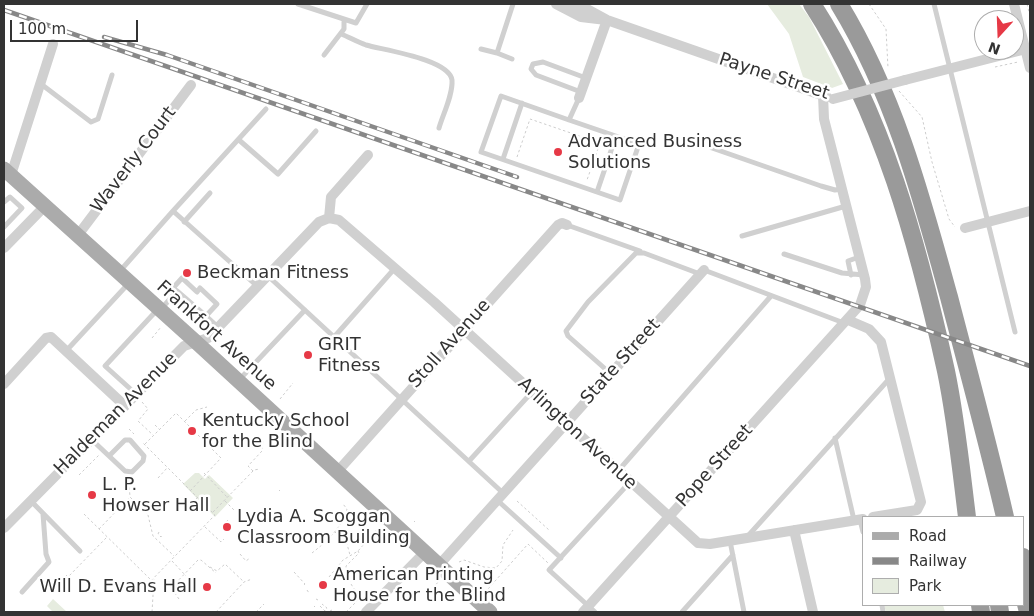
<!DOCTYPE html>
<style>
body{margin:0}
#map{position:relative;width:1034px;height:616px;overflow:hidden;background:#fff;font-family:"DejaVu Sans",sans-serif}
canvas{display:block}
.frame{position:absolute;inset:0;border:5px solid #333;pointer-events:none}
.legend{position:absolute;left:862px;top:516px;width:162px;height:90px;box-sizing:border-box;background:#fff;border:1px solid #adadad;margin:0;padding:6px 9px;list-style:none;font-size:15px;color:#333}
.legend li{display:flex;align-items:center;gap:10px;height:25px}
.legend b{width:25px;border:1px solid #adadad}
.north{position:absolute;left:974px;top:10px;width:50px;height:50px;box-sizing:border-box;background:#fff;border:1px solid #adadad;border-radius:50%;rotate:200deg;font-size:14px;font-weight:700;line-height:20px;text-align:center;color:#333}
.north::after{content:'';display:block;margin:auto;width:18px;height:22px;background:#e63946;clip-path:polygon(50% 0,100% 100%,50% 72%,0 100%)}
.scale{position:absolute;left:10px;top:20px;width:128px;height:22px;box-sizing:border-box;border:2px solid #333;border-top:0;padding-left:6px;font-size:15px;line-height:18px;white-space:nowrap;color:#333;-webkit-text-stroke:4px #fff;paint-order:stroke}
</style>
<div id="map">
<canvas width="1034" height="616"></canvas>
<div class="frame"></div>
<ul class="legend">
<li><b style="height:6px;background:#ababab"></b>Road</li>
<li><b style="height:6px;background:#888"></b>Railway</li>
<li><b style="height:14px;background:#e6ecdf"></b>Park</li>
</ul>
<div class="north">N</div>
<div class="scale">100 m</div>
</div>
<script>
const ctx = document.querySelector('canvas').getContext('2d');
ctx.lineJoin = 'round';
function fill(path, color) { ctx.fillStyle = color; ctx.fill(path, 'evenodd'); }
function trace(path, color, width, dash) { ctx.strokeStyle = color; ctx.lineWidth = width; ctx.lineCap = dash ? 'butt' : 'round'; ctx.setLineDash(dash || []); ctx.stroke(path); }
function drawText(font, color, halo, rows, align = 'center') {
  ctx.font = font + ' "DejaVu Sans",sans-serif'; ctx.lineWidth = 5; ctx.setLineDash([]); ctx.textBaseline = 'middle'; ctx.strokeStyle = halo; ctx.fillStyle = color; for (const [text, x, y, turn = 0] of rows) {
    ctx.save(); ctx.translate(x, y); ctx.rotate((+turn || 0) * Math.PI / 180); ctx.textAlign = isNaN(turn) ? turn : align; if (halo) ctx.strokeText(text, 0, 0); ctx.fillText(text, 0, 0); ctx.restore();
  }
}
fill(new Path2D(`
 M767,4H799L809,17L843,84L832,88L803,77L789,34Z
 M195,473H199L205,479L209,475L233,498L215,517L183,484Z
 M53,599L67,612H53L47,606Z
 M884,605H943L945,612H886Z`), '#e6ecdf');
trace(new Path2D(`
 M869,4L886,29L888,68
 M1027,4L1030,16
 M995,67L1018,62
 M899,91L922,117L932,162L949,219L955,227
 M517,157L530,119L600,143L587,180
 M152,338L161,327
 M280,399L293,383
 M142,402L148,409L138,421L153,435
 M185,421L196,410L207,407
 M155,425L160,430
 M129,429L134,434
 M145,444L176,413L221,458L191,490
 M253,471L248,466L262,451L263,439
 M204,473L227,497
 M79,475L99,455
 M158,478L167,468
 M125,479L129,483L130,497L148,515L153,536L174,556
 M279,490L280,491
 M225,501L235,511
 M517,501L549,530
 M192,502L197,498
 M213,512L254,470L260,469
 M84,514L151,580
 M226,522L228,520
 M414,522L415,521
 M205,527L221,542L224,539
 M99,529L129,498
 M159,532L158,534L161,537L162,535
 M335,532L347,544L350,555
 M312,553C326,542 342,528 347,509L343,504
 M240,554L246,561L250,558
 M172,561L186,576
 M459,562L464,560L484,567L496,568L502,561L503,545L513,530
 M210,567L217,571L225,564L244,582
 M294,572L305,584L304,585
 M66,575L68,577L107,537
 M329,577L343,560L358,551L379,527
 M321,586L322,585
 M433,588L439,581
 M488,589L528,544L548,563
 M307,590L309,593
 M126,592L129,589H143L215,515L142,442
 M179,599L171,588L198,560H201L216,573
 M316,599L318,600
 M314,606L315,607
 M320,606L325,611L327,608L322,604
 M330,611L332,610
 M152,612L154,579
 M216,612L244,582L252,579
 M256,612L264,604
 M333,612H336
 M346,612L361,597C352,587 347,580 346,566L359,553L358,551`), '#cdcdcd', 1, [2.5, 2.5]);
trace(new Path2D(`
 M298,4L356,23L367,4
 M934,4L1015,332
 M341,34C349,37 357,42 366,45C383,50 449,59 452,80C453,95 443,114 439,128
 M481,49L497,53L513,4
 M497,53L512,59
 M324,55L344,29V21
 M41,84L91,122L98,119L112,75
 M581,92L536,75L531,69L533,64L543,62L586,78
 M569,120L639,144L620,200L481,152L501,96L569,120L579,98
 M239,140L278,174L316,131
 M712,148L821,186L835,190L842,189
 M503,159L522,103
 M597,192L616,136
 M4,202L10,197L22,208L4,227
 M184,222L210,193
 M567,225L640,251
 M742,236L846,206
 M784,254L842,273L864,275
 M704,270L844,323
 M120,271L173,211
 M851,275L848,261L859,257
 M268,276L503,493
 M257,286L173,211L266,109
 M177,291L206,316
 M162,308L177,291L173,288L182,278L197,292L200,288L217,304L206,316L218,327
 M335,336L395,268
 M66,351L129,283
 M611,374L568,336L566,331L588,302L636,253H644L700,274
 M239,380L305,310
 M136,394L105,366L158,309
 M835,438L854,520
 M91,439L109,456L125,440H130L144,456L143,461L132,472L125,471L109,456
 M470,460L532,392
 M618,471L771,296
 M30,500L80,551
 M497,500L561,558
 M860,520L863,532
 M747,537L890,378
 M730,541L744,612
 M22,592L49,562L46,554L43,514
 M882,605L883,612
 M595,612L549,570L630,482
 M682,612L733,555`), '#d0d0d0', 5);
trace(new Path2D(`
 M556,4L581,17L606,20
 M566,4L585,8L607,20L827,97
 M1014,4L1030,68
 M905,80L1030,48
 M579,98L607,20
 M11,175L53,44
 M329,218L331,197L368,155
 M965,228L1030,211
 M78,235L191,85
 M4,248L45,206
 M848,320L869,329L881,342L921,502L917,510L873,517
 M4,384L46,338L51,337L125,406
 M337,472L558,225L562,223L567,225
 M4,528L184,346L208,338L319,222L329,218L339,220L434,302L698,543L710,544L863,519
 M794,530L813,612
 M439,565L704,270
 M366,612L425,552
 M583,612L860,305L866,287L865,279L824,119L823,95`), '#d0d0d0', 10);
trace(new Path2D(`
 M4,169L196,342L490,612`), '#ababab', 15);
trace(new Path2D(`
 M812,4C883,114 918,244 946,371C956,419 961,469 967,517
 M839,4C894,94 921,195 949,297C968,370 988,443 1005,517
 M1023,557L1030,579
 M1023,592L1028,612
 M980,605L981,612
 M999,605L1000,612`), '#9a9a9a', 18);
const rail = new Path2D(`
 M4,10L1030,366
 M104,37L167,55L517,177`);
trace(rail, '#888', 4.5);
trace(rail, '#fff', 2.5, [8]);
trace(new Path2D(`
 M833,99L905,80`), '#d0d0d0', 10);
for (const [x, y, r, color] of [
 [558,152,5,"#e63946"],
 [187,273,5,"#e63946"],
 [308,355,5,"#e63946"],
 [192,431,5,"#e63946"],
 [92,495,5,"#e63946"],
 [227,527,5,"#e63946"],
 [323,585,5,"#e63946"],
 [207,587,5,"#e63946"]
]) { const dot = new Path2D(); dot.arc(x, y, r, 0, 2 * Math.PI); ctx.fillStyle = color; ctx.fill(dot); trace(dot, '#fff', 2); }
drawText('18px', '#333', '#fff', [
 ["Payne Street",774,77,18],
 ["Waverly Court",134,160,-53],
 ["Frankfort Avenue",216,336,42],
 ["Stoll Avenue",450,344,-48],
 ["State Street",621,362,-48],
 ["Haldeman Avenue",116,414,-45],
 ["Arlington Avenue",577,434,43],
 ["Pope Street",715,466,-48]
]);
drawText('18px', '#333', '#fff', [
 ["Advanced Business",568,142],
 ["Solutions",568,163],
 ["Beckman Fitness",197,273],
 ["GRIT",318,345],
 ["Fitness",318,366],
 ["Kentucky School",202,421],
 ["for the Blind",202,442],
 ["L. P.",102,485],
 ["Howser Hall",102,506],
 ["Lydia A. Scoggan",237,517],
 ["Classroom Building",237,538],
 ["American Printing",333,575],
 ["House for the Blind",333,596],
 ["Will D. Evans Hall",197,587,"right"]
], 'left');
</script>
